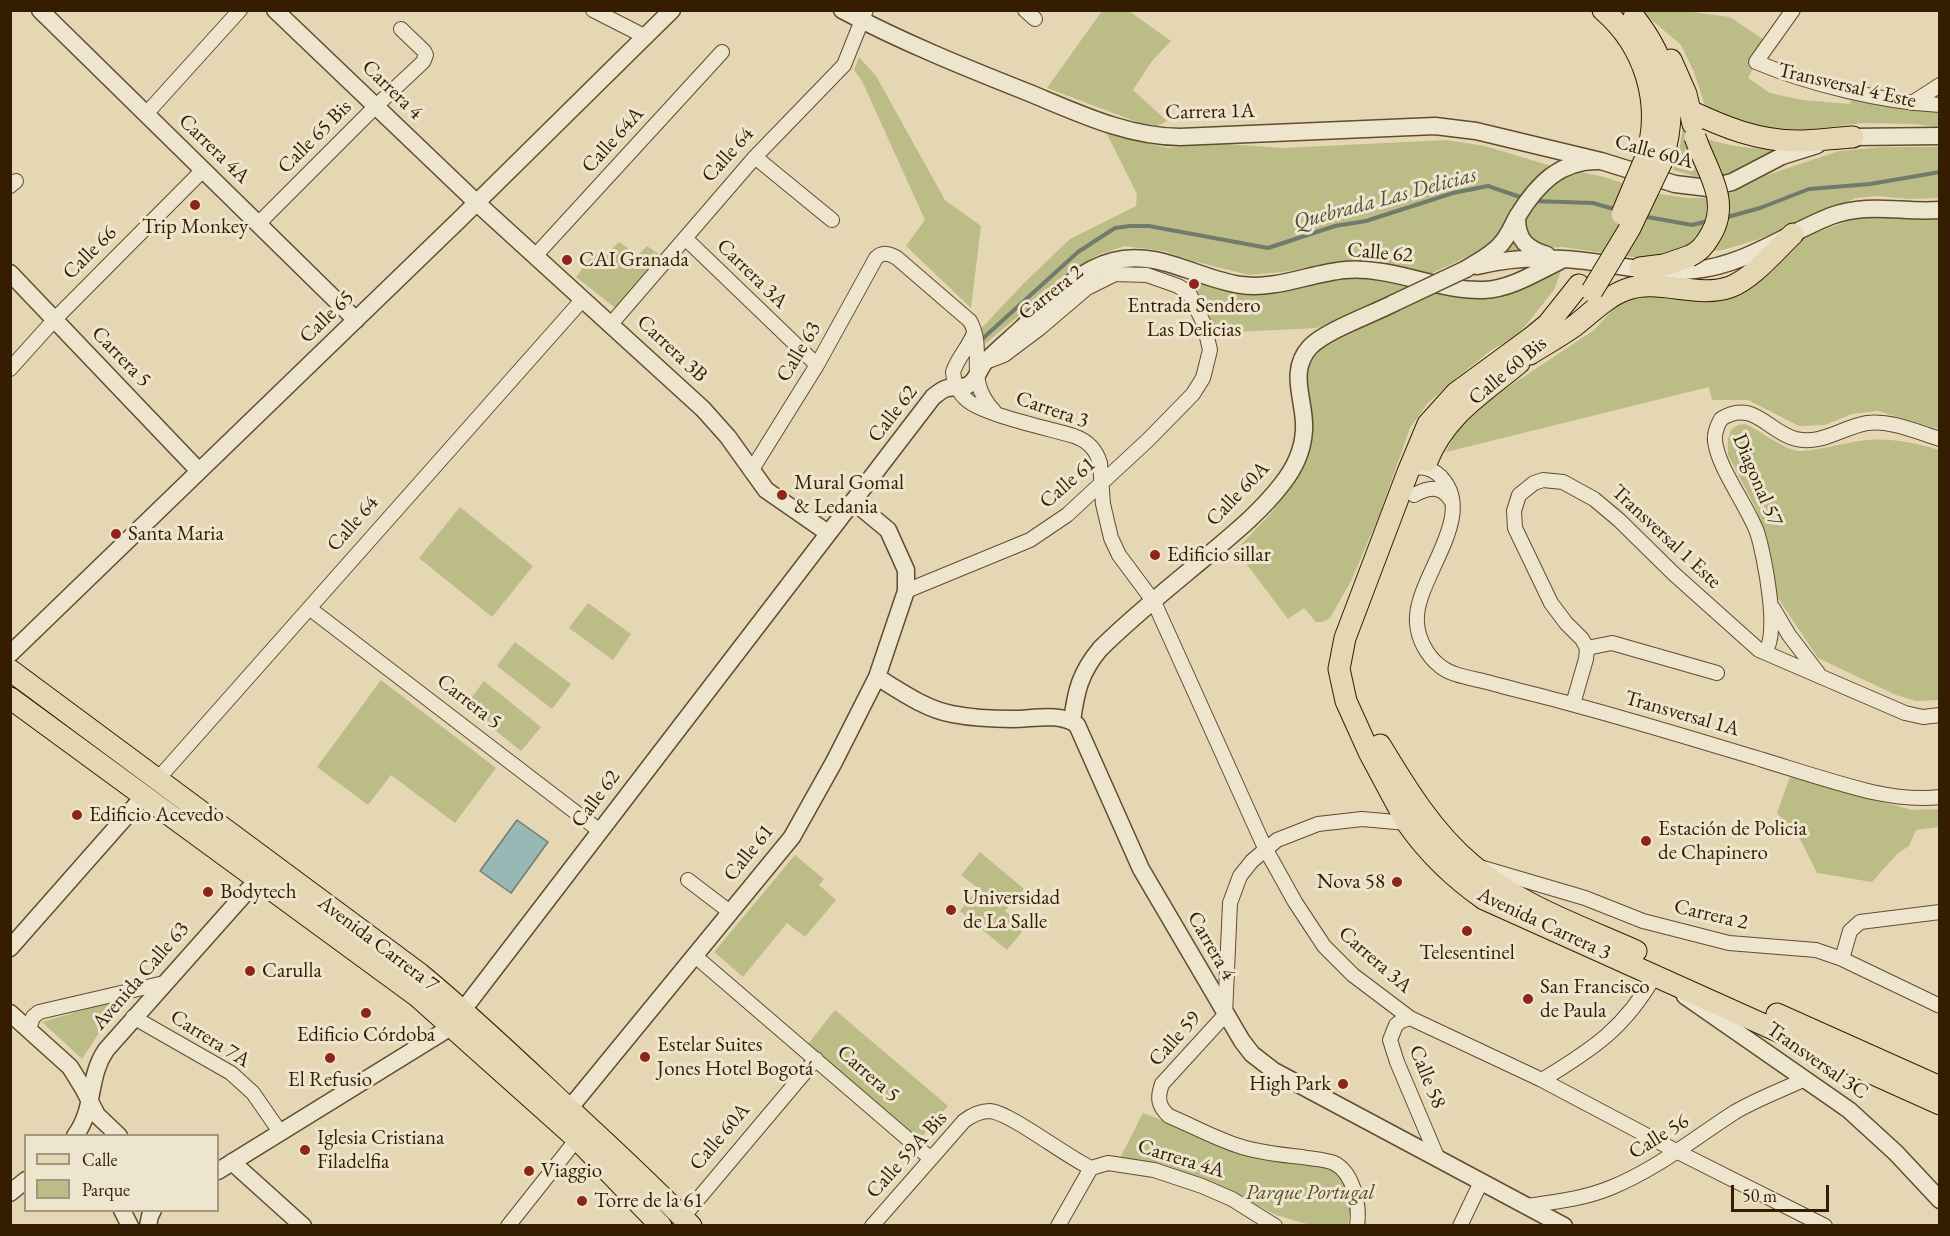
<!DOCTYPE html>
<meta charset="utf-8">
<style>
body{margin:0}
#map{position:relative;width:1950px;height:1236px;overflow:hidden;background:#e5d7b4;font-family:"EB Garamond",serif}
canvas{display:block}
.frame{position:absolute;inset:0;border:12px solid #351d02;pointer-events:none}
.legend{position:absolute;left:24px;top:1134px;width:195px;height:78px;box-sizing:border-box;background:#eee5ce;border:2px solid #a4957c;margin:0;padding:8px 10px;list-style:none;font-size:18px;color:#351d02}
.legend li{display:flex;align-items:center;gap:12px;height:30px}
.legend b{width:30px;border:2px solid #a4957c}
.scale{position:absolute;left:1731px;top:1185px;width:98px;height:27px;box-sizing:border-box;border:3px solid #351d02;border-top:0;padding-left:8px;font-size:18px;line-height:21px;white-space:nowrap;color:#351d02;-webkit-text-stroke:4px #eee5ce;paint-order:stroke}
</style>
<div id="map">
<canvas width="1950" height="1236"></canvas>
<div class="frame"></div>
<ul class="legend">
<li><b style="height:8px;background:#e5d7b4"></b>Calle</li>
<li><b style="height:16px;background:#bcbc87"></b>Parque</li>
</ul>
<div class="scale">50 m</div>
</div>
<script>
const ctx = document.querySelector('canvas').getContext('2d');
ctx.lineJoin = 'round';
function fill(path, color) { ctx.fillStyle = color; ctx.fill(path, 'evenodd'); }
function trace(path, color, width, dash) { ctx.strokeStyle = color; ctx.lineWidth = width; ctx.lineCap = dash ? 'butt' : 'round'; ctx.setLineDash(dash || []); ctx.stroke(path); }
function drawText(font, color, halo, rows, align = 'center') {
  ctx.font = font + ' "EB Garamond",serif'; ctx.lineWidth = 6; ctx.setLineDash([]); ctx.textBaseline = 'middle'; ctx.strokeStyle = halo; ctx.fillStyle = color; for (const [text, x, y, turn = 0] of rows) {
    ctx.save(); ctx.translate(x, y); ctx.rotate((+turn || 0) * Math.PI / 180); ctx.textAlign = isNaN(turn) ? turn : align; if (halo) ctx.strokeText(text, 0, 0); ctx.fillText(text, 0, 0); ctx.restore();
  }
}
fill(new Path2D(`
 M1102,11H1129L1171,41L1152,61L1133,90L1167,121L1153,128L1047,88Z
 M1641,11H1685L1730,17L1767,42L1748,78L1770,93L1802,100L1850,104L1852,97L1939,111V127L1914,124L1864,123L1788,132L1768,131L1707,112L1694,72L1681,45Z
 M859,57L876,76L945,200L981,226L971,308L906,246L925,220L862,81L854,70Z
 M1686,109L1687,133C1718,143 1747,151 1779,148L1729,177L1701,178L1673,170L1679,152Z
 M1107,134L1168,148L1213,143L1283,148L1446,140L1485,146L1548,165L1604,177L1653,193L1687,198H1710L1733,192L1764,176L1839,151L1884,147H1939V198L1908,199L1877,196L1856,198L1759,239L1723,250L1640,258L1562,247L1514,250L1469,256L1430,274L1392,266L1360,263L1318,266L1282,272L1249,275L1197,262L1163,251L1125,246L1100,254L1079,266L986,343L976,334L1024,283L1070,239L1136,206L1137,194Z
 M1862,216L1939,219V429L1878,411L1852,414L1825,425L1799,426L1748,400H1712L1709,387L1446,452L1457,429L1471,415L1501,392L1594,330L1618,304L1638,297L1724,295L1796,240Z
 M619,242L638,255L647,246L665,258L618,310L576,277L594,253L603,258Z
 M1563,266L1554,290L1517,336L1490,351L1455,379L1427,404L1410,428L1380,513L1352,579L1330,618L1322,622H1316L1304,608L1288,619L1236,550L1272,512L1293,483L1304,460L1306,381L1310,363L1321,349L1436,290L1468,295Z
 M1342,276L1380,279L1409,286L1376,304L1317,328L1213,333L1209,313L1196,292L1202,284L1241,295L1277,292Z
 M1745,424C1760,430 1784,450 1799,451C1817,451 1847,442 1867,440C1892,438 1915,443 1939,450V700L1916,701L1896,695L1818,658L1776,595L1757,511L1728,455V439L1731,430L1738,425Z
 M460,507L533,566L492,617L419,558Z
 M588,603L631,634L613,660L569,628Z
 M515,642L571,684L552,709L497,666Z
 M381,680L496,768L455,823L391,775L368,805L317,767Z
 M484,681L541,727L521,751L465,706Z
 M1790,777L1912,810L1939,809V827L1916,830L1909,846L1898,853L1872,882L1817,873L1800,839L1777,813Z
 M980,852L1024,889L1005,911L1025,928L1007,950L960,911L978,888L961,875Z
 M795,855L824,879L819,885L836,900L805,937L787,923L743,977L714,952Z
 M121,999L82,1059L42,1022Z
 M835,1010L948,1106L920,1139L808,1044Z
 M1143,1113L1252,1154L1329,1166L1344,1182L1352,1205L1348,1224L1314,1226L1276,1215L1224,1188L1120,1158Z`), '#bcbc87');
const water = new Path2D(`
 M517,820L548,842L511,893L480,871Z`);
fill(water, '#97b8b4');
trace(water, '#707a6d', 1.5);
trace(new Path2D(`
 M1533,201L1593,203L1617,210
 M1642,216L1692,225L1708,221
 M1724,218L1760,208L1809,189L1870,184L1940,172
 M980,341L1078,252L1115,228L1130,226H1149L1268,248L1335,226L1366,221L1453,193L1488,186L1523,198`), '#707a6d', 4);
const minor = new Path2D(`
 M593,10L646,37
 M1025,10L1035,19
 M1793,10L1756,62C1808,84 1883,102 1940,105
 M1912,103L1940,85
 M146,114L240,10
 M755,157L832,220
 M10,186L16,181
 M258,224L376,106L423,62L426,55L424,51L401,29
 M685,238L817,365
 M535,256L722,52
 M611,324L755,157L844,65L866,10
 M974,333C969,347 958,357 953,372C954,383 959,393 967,400C984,415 1051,429 1074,436C1088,441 1096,449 1100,463L1103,504L1111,538L1119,555L1154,602L1265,848L1295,902L1324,946L1353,975L1410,1018L1542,1080L1678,1152L1825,1226
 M10,369L55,319L203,170
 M1416,468C1426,466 1434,470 1441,477C1479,517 1413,580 1417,623C1418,639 1427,656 1440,666C1452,676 1472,678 1487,682C1516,690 1546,697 1575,705C1638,722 1700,741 1763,760C1799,771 1835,783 1872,792C1895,797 1916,800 1940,797
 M751,471L817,365L876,258C883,251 890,254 897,258L970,321C987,352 963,378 994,411
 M1414,495C1427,488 1440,484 1450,499
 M906,591L1030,540L1067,515L1148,440L1193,394L1203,378L1210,350L1204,324L1189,293L1178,286L1147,275L1115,274L1087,288L1040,328L1004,355L991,360
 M309,608L600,831
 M1773,608L1789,635L1818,673
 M1587,648L1612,643L1717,673
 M1764,652C1781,639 1764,553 1757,532C1747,505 1718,468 1715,441C1714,433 1717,426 1721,419C1753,398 1769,433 1796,439C1822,445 1843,427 1867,423C1891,420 1917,432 1940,439
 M1573,704L1586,659L1587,648L1582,639L1566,623L1551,603L1515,528L1514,511L1519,495L1534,483L1543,480L1563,482L1594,499L1619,520L1674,574L1759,650L1905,713L1923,717L1940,715
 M157,780L583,299
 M1483,868L1585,898L1643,921L1729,943L1816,950L1842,959L1940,1006
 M688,880L730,912
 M695,956L930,1158
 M1842,959L1850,931L1860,922L1940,912
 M133,1017L231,1073L253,1093L280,1132
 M1410,1018L1401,1021L1396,1025L1390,1040L1397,1062L1438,1159
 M29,1029L33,1017L39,1012L164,983
 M1542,1080C1593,1049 1625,1028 1655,975
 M1526,1206C1554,1202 1583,1199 1610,1188C1657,1169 1693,1139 1735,1112C1757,1099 1782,1090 1805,1079
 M683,1217L816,1059
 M508,1226L577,1139
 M872,1226L964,1121C972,1115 980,1111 990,1111C1011,1113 1065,1156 1091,1168L1108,1163L1154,1170L1202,1186L1232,1199L1275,1226
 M1058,1226L1091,1168
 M1357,1226C1360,1206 1354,1173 1334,1163C1324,1159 1312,1159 1302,1157C1282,1155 1262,1153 1242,1147C1218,1140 1193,1126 1169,1116C1158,1106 1157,1098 1162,1084L1225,1015L1230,903L1240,876L1252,861L1277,840L1318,824L1362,819L1407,823
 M1460,1226L1481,1182`);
const tertiary = new Path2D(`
 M40,10L356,320
 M275,10L477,203L703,409L728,437L766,490L828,533
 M842,10C902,42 964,67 1027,92C1076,112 1127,137 1180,137L1435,126L1476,131L1601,161
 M1842,139L1853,137L1940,136
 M1517,218C1517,240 1527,249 1547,255
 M1477,266C1505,259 1535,257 1564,259C1607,261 1651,276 1695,270C1745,265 1785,234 1831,216C1869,202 1901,213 1940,210
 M1466,269C1477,262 1491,255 1500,245C1508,237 1512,226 1517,217C1537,184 1561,159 1601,161L1675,184L1708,188L1732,182L1782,156L1817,145
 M10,273L199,471
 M10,654L459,220L672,10
 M877,677C900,691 925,709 952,714C972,718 992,719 1013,719C1033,719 1060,712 1077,725L1141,869L1242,1041L1252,1054L1274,1071L1564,1226
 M1072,721C1076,691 1080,673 1100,649C1135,614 1175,583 1213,551C1238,530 1262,510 1282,484C1294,469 1303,450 1304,430C1306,402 1287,372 1310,347C1325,331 1373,314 1394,303
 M10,948L144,796
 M1685,996L1849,1110L1896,1153L1940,1200
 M463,1010L933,397C937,394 942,389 948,388C955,386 963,389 970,384C978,378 979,368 985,362C997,350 1010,339 1022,328C1048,303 1077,270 1113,261C1158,249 1198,279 1241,285C1276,290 1311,273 1345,270C1392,266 1440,292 1484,290C1512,289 1540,270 1564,259
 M10,1013L70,1067L83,1088L97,1115L119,1136
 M569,1109L792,837L834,762L877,677L906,591V570L888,530L853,501
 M75,1136C96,1107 87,1078 106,1050L265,871
 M232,1162L303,1226
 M218,1171L451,1027
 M10,1193L26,1180
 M122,1210L130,1226
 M148,1226L150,1216L153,1210`);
const primary = new Path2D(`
 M1603,10C1645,46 1663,104 1646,157
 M1634,17C1669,61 1679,107 1662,161
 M1671,60L1686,94L1693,124
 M1690,111C1724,127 1758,141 1797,141C1815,141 1834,138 1853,137
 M1640,268L1664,265L1690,256
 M1579,285L1548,324L1531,338L1456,393L1428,424L1408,472L1345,638L1339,669L1346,701L1369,752L1407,823C1428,853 1454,878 1484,899L1940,1104
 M1530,354C1544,345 1559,337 1573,327C1589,315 1606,297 1625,290C1658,277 1697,299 1730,287C1752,279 1776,250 1793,234
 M1427,461C1446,414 1482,394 1519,363
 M10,670L420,974C471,1016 518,1061 566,1106C608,1145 651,1184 691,1226
 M10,698L417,996L577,1139L661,1226
 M1380,745C1406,788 1433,832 1471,864C1518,905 1580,926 1636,951
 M1777,1014L1940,1087`);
trace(minor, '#614c2e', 16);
trace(tertiary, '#614c2e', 19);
trace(primary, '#351d02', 23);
trace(minor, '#eee5ce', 14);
trace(tertiary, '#eee5ce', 16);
trace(primary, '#e5d7b4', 21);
const tertiaryBridge = new Path2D(`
 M1394,303L1466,269`);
const primaryBridge = new Path2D(`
 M1622,214L1646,157
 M1690,256C1699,252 1705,245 1710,236C1732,201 1706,170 1695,137
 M1592,291L1630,228L1662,161`);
trace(tertiaryBridge, '#614c2e', 19, []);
trace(primaryBridge, '#351d02', 23, []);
trace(tertiaryBridge, '#eee5ce', 16);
trace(primaryBridge, '#e5d7b4', 21);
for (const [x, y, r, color] of [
 [195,205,6,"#8f2418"],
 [567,260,6,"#8f2418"],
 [1194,284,6,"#8f2418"],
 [782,495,6,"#8f2418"],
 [116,534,6,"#8f2418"],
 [1155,555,6,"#8f2418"],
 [77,815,6,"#8f2418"],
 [1646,841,6,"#8f2418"],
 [1397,882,6,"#8f2418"],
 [208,892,6,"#8f2418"],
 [951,910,6,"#8f2418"],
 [1467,931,6,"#8f2418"],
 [250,971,6,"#8f2418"],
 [1528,999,6,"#8f2418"],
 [366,1013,6,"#8f2418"],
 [645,1057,6,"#8f2418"],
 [330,1058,6,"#8f2418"],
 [1343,1084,6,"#8f2418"],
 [305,1150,6,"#8f2418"],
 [529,1171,6,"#8f2418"],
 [582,1201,6,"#8f2418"]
]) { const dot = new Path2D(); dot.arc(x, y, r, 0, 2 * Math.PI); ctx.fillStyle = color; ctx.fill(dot); trace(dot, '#eee5ce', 2); }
drawText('21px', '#351d02', '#eee5ce', [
 ["Transversal 4 Este",1847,86,13],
 ["Carrera 4",392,90,44],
 ["Carrera 1A",1210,112,-1],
 ["Calle 65 Bis",315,137,-45],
 ["Calle 64A",613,140,-48],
 ["Carrera 4A",214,149,44],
 ["Calle 60A",1654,152,15],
 ["Calle 64",728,155,-48],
 ["Calle 66",90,253,-45],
 ["Calle 62",1380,253,5],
 ["Carrera 3A",752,274,44],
 ["Carrera 2",1051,293,-38],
 ["Calle 65",327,317,-44],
 ["Carrera 3B",672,349,43],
 ["Calle 63",799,352,-59],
 ["Carrera 5",121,357,46],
 ["Calle 60 Bis",1508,371,-40],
 ["Carrera 3",1052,410,19],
 ["Calle 62",893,414,-52],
 ["Diagonal 57",1757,480,67],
 ["Calle 61",1068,483,-41],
 ["Calle 60A",1238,494,-46],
 ["Calle 64",353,524,-49],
 ["Transversal 1 Este",1666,537,43],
 ["Carrera 5",469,702,38],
 ["Transversal 1A",1682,714,16],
 ["Calle 62",596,799,-53],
 ["Calle 61",749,853,-51],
 ["Carrera 2",1711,915,13],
 ["Avenida Carrera 3",1544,924,25],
 ["Avenida Carrera 7",378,944,37],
 ["Carrera 4",1211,946,60],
 ["Carrera 3A",1375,960,41],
 ["Avenida Calle 63",141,976,-49],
 ["Carrera 7A",210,1039,32],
 ["Calle 59",1175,1039,-48],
 ["Transversal 3C",1817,1061,35],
 ["Carrera 5",868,1074,41],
 ["Calle 58",1427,1077,68],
 ["Calle 60A",720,1137,-50],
 ["Calle 56",1659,1137,-32],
 ["Calle 59A Bis",907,1155,-48],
 ["Carrera 4A",1181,1159,17]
]);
drawText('21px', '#351d02', '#eee5ce', [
 ["Trip Monkey",195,227,"center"],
 ["CAI Granada",579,260],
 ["Entrada Sendero",1194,306,"center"],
 ["Las Delicias",1194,330,"center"],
 ["Mural Gomal",794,483],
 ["& Ledania",794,507],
 ["Santa Maria",128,534],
 ["Edificio sillar",1167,555],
 ["Edificio Acevedo",89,815],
 ["Estación de Policia",1658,829],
 ["de Chapinero",1658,853],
 ["Nova 58",1385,882,"right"],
 ["Bodytech",220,892],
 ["Universidad",963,898],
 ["de La Salle",963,922],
 ["Telesentinel",1467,953,"center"],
 ["Carulla",262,971],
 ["San Francisco",1540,987],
 ["de Paula",1540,1011],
 ["Edificio Córdoba",366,1035,"center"],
 ["Estelar Suites",657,1045],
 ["Jones Hotel Bogotá",657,1069],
 ["El Refusio",330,1080,"center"],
 ["High Park",1331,1084,"right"],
 ["Iglesia Cristiana",317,1138],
 ["Filadelfia",317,1162],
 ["Viaggio",541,1171],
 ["Torre de la 61",594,1201]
], 'left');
drawText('italic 21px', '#5e4d2a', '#eee5ce', [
 ["Parque Portugal",1310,1193]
]);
drawText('italic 22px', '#524c37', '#eee5ce', [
 ["Quebrada Las Delicias",1385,199,-15]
]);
</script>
